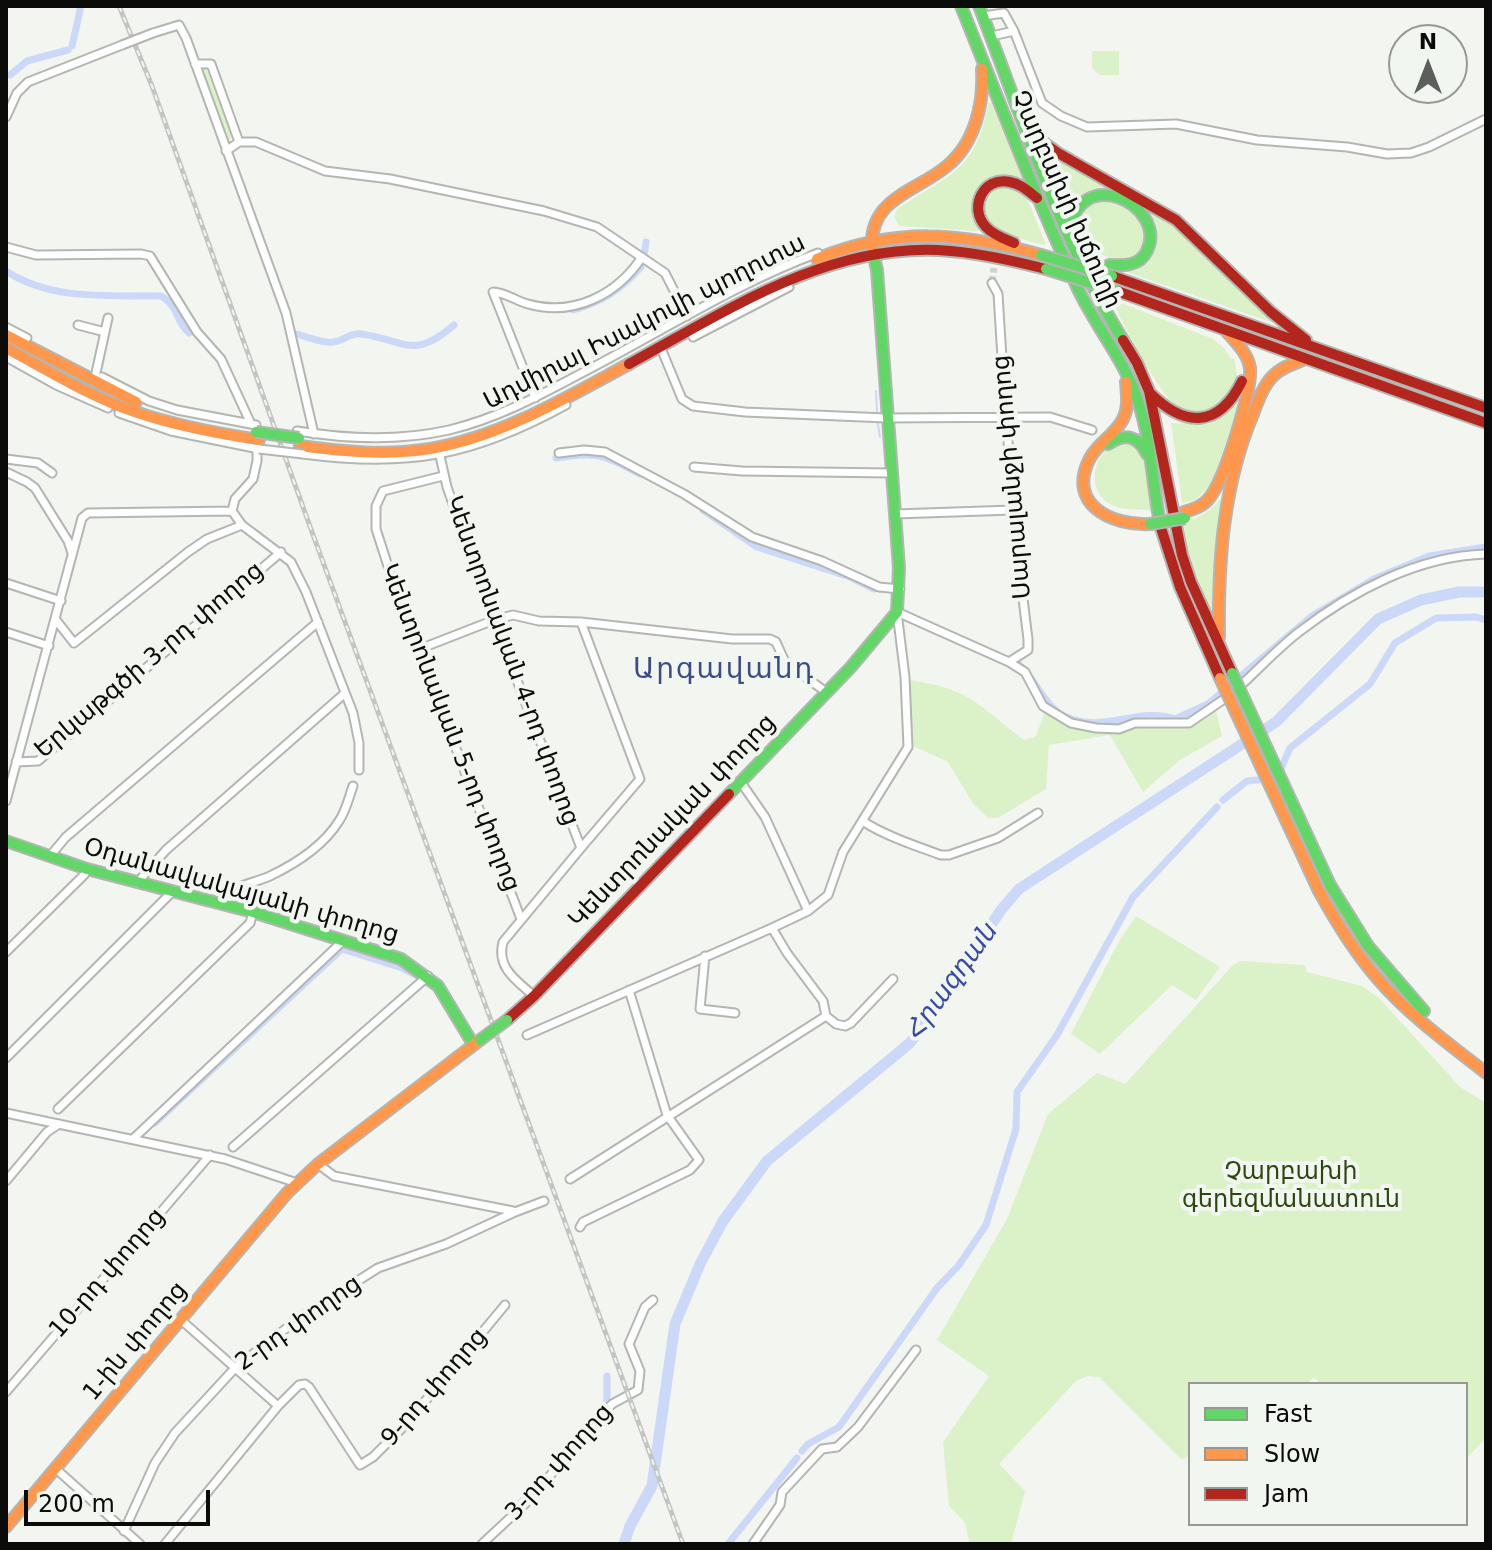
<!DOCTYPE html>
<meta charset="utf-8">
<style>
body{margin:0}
#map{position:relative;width:1492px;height:1550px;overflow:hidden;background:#f3f5f1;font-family:"DejaVu Sans",sans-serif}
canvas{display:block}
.frame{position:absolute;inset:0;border:8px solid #0b0c0a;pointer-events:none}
.legend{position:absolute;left:1188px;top:1382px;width:280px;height:144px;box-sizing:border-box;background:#f2f6f0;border:2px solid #969894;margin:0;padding:10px 14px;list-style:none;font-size:24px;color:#0b0c0a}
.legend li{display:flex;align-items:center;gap:16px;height:40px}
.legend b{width:40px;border:2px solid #969894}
.north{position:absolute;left:1388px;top:24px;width:80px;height:80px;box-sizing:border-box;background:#f2f6f0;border:2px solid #969894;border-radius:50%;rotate:0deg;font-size:22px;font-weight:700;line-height:32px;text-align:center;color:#0b0c0a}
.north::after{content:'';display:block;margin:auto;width:28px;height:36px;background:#5c5e5b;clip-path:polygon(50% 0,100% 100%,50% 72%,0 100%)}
.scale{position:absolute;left:24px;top:1490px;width:186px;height:36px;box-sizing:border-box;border:4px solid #0b0c0a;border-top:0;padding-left:10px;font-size:24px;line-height:28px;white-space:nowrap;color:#0b0c0a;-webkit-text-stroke:6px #f2f6f0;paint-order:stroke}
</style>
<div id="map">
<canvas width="1492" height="1550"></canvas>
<div class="frame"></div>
<ul class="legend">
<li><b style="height:10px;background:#63d668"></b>Fast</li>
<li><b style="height:10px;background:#ff974d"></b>Slow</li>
<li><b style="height:10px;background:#b3261e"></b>Jam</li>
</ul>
<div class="north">N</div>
<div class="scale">200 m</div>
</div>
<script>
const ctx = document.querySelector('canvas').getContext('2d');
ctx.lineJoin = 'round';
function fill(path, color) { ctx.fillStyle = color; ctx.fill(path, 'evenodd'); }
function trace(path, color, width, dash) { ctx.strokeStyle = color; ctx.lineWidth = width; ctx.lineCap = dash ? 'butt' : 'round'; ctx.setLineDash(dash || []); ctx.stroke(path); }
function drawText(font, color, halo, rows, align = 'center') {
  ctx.font = font + ' "DejaVu Sans","Noto Sans Armenian",sans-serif'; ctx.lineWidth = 8; ctx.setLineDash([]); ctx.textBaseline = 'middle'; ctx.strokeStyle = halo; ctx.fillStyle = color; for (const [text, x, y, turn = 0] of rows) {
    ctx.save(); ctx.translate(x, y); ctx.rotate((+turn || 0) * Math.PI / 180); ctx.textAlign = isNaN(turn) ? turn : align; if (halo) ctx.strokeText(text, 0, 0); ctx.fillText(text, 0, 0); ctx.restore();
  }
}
fill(new Path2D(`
 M1092,51H1119V75H1100L1092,68Z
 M204,69L211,74L232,134L228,144L200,74Z
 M991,102L1024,179L984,185L981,229L977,231L899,226L894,217L897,209C949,175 977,170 988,103Z
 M1042,150L1109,188L1067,214Z
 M1006,183L1027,198L1046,245C1013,240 950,214 1006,183Z
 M1106,200C1127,208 1143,216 1146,240L1136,258L1111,261L1107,256L1087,252L1078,225L1084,208Z
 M1140,207L1171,223L1273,323L1127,272C1154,269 1161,246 1156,222Z
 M1114,303L1124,304L1213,339L1224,348L1231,359L1234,358L1237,376L1232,396C1216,406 1201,418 1180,410C1165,403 1120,322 1114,303Z
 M1240,401L1212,483L1195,500L1182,503L1171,423L1210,424Z
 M1119,439L1142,448L1153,511C1140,508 1126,511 1114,506C1083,492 1093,452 1119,439Z
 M1224,495L1212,619L1186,545L1184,522C1201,519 1213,508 1224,495Z
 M908,680C970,688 978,705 1024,740L1036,736L1045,711L1131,728H1181L1192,726L1216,711L1222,736L1180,760L1143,792L1110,735L1049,745L1046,789L998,818H988L972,802L948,762L911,745Z
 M1136,916L1220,967L1196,1000L1172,985L1100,1054L1071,1034L1118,943Z
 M1240,961L1305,965L1307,972L1362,986L1379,998L1460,1087L1486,1103V1438L1466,1459V1384H1321L1314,1378L1307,1384H1190V1455L1182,1460L1099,1377L1088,1376L1076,1381L999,1464L1025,1491L1011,1544H970L965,1523L949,1506L943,1442L989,1376L937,1340L1007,1219L1048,1114L1097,1073L1125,1084L1232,966Z`), '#dbf2c8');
trace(new Path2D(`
 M876,391L877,412
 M703,411L725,413
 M877,419L880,437`), '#ccd8f8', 2);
trace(new Path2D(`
 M72,46L81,6
 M10,75L27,61L68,50
 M644,256L646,242
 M6,271C52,301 107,295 161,296C179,306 175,321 189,333
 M573,310C602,302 622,289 641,267
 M296,334C306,336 323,344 333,342C344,341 350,332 362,334C407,341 413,360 454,325
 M556,458C598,451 603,455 640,474
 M703,510L757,547L850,577L874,589
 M1017,663C1037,679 1043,706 1066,717C1104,734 1139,706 1175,719L1208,704L1226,689
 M1235,681L1312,616L1374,579L1429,556L1486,547
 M1280,771L1290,748L1370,684L1395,643L1436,618L1476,617L1486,620
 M1223,800L1247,781L1266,779
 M155,1123L342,949L402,968L419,977
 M596,1418L607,1401V1376
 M802,1451L808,1444L839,1427L937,1288L959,1265L986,1225L1016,1129L1017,1092L1057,1035L1133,897L1217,807
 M508,1517L535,1486L546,1477
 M728,1544L797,1458`), '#ccd8f8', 7);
trace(new Path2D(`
 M624,1544L630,1526L652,1486L675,1324L700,1264L723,1221L767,1161L910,1043L934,1011L1001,910L1019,889L1276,722L1378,619L1421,600L1459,592H1486`), '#ccd8f8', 11);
trace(new Path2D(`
 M992,283L994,268`), '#d0d2ce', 7, [7, 3.5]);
const street = new Path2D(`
 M983,16L1004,13L1014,31
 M153,33L179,25L186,38L286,313L314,434
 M992,36L1014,31L1042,103L1061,116L1087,127L1176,124L1257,140L1347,147L1387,154L1411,153L1429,147L1486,119
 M195,64H211L239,142
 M6,117L17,93L28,82L122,45
 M226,151L239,142H256L325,171L390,179L544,211L597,227L665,273L687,316
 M6,247L36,255L141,254L150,256L197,332L221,359L251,424
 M992,283L998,294C1005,409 1013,524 1028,639V650L1009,662
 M78,325L105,332
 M6,327L27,338
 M693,337L789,287
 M663,353L682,399L693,406L745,412L886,418L1050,417L1092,430
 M6,357L56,385L108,408
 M102,377L149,401L177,410L256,425
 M94,382L108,318
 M535,398L493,292C505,292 516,301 528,304C573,317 617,295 642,257
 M119,413L171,431L259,449
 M297,431C346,439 400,441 449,430C495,419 537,397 578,375C658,334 734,284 818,253
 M559,453L584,450L605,452L684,494L752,537L822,561L879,587L900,589
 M303,454C408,468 473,456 566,405
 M440,456L447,487L494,620L581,848L503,942C496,968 517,981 534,996
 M6,459L38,463L52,473
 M694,467L742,471L891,473
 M6,472L27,482L35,488L68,541L72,553
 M443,476L383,491L376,506V529L396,591L521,919
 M232,511L242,525L291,562L306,592L353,713L359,743V770
 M232,511L235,499L253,479L257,461V448
 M895,514L1013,510
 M6,583L61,601
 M897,612L1009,662L1025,672L1043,706L1071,723L1096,728L1119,729L1135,723H1189L1230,695
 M56,620L74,643L188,552L207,539L242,525
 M581,622L640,779L581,848
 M6,632L49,646
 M417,650L494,620L513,615L539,621L581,622L732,639H770L776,642L785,662L826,692
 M1239,687C1259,669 1277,649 1299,632C1352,591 1418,556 1486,554
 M16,762L38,761L281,552
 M740,781L765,817L808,911
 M6,801L82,518L88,513L232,511
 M864,822C886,836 916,846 941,855H949L998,838L1038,813
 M50,856L66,837L318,622
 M137,883L166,850L344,694
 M225,905C236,881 248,886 270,876C295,864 324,845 339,821C346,811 349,797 353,786
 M772,928L787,953L823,1001L826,1016L836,1024L845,1026L851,1023L893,979
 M6,952L85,874L87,869
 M705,956L700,1009L735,1013
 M527,1035L772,928L808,911L828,895L843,852L908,747L905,677L897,612
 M6,1058L171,893
 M58,1109L250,923L253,912
 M6,1113L225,1159L297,1183
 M134,1138L344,940
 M233,1147L428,976
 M318,1164L334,1176L513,1211
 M570,1179L826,1016
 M6,1181L47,1132L59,1124
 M580,1227L583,1222L690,1170L699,1160L667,1115L629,990
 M180,1319L278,1406
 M6,1392L210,1155
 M55,1468L140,1544
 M124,1531L155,1463L175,1433L236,1367L301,1317L378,1268L446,1244L515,1212L544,1201
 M165,1544L278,1406L299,1385L305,1384L309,1387L360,1465L373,1457L407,1423L505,1305
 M482,1544L527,1502L612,1404L638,1390L640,1371L629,1344L645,1307L653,1300
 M753,1544L780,1505L782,1492L822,1449L837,1447L858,1427L916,1350`);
const fast = new Path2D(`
 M961,6C999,101 1035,196 1078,289C1096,327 1125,361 1138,401C1152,442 1152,486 1161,528
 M979,6C1022,116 1061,241 1123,340
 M1069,236C1076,160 1169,205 1147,251C1140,266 1124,266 1109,265
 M1108,444C1125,432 1138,436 1147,454
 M729,794L851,667L897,612L899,568L877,270L873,253
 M6,841L87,869L253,912L401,959L438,986L473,1044
 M1330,885L1368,946L1424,1011`);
const slow = new Path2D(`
 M872,248C869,198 916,192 947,166C975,143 984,104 982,69
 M817,259C895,227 961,232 1041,255
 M6,335L136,402
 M6,348C44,369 81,391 121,407C165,424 212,433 259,440
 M1126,382C1127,395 1129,407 1123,419C1115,435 1098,443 1090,458C1066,504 1111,526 1150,524
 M300,446C343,452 387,456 430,449C501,437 566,398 629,364
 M1184,512C1194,509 1204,506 1210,497C1225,478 1252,391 1250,368C1248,354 1236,342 1227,332
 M1219,637C1218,561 1223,485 1253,414C1258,401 1263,386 1273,376C1281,367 1294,364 1305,359
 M1319,891C1336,922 1354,952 1378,979C1409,1015 1449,1044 1486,1073
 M6,1527L287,1193L318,1164L480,1040`);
const jam = new Path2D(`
 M1031,127L1044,143L1058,153L1176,220L1271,312L1306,340
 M1014,243C1005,239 993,235 986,227C968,208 983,176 1010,182C1021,184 1028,191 1037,198
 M1112,276L1486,408
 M1117,291L1486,423
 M1123,340L1137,363L1149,391L1182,555L1191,582L1232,673
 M629,364C725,312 824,245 938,250C975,252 1010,260 1046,269
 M1150,393C1185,428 1219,428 1242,381
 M1161,528L1180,587L1220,678
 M507,1020L534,996L729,794`);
trace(street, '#b4b6b3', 11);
trace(fast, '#b4b6b3', 14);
trace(slow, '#b4b6b3', 14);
trace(jam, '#b4b6b3', 14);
trace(street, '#fdfefd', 7);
trace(fast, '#63d668', 10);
trace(slow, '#ff974d', 10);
trace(jam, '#b3261e', 10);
const rail = new Path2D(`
 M119,6L152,86L312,532L683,1544`);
trace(rail, '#c3c5c3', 5);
trace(rail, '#f2f6f0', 2, [6]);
const streetBridge = new Path2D(`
 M122,45L153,33
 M259,449L303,454`);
const fastBridge = new Path2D(`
 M1041,255L1112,276
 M1046,269L1117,291
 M256,432L299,438
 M1150,524L1185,518
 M1232,673L1330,885
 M480,1040L507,1020`);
const slowBridge = new Path2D(`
 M1220,678L1319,891`);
trace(streetBridge, '#b4b6b3', 11, []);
trace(fastBridge, '#b4b6b3', 14, []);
trace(slowBridge, '#b4b6b3', 14, []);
trace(streetBridge, '#fdfefd', 7);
trace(fastBridge, '#63d668', 10);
trace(slowBridge, '#ff974d', 10);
drawText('24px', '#0b0c0a', '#f2f6f0', [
 ["Չարբախի խճուղի",1065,200,66],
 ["Ադմիրալ Իսակովի պողոտա",645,323,-27],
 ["Սարալանջի փողոց",1013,477,-95],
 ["Երկաթգծի 3-րդ փողոց",150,661,-40],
 ["Կենտրոնական 4-րդ փողոց",511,661,70],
 ["Կենտրոնական 5-րդ փողոց",449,728,69],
 ["Կենտրոնական փողոց",673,822,-46],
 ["Օդանավակայանի փողոց",241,892,16],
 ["10-րդ փողոց",108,1274,-49],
 ["2-րդ փողոց",299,1324,-35],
 ["1-ին փողոց",136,1342,-50],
 ["9-րդ փողոց",435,1388,-49],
 ["3-րդ փողոց",560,1463,-48]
]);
drawText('24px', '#2e470e', '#f2f6f0', [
 ["Չարբախի",1291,1173],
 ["գերեզմանատուն",1291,1201]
]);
drawText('italic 26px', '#384aa4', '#f2f6f0', [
 ["Հրազդան",953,981,-54]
]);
ctx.letterSpacing = '2px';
drawText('28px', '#3d4c88', '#f2f6f0', [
 ["Արգավանդ",724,671]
]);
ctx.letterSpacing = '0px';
</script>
